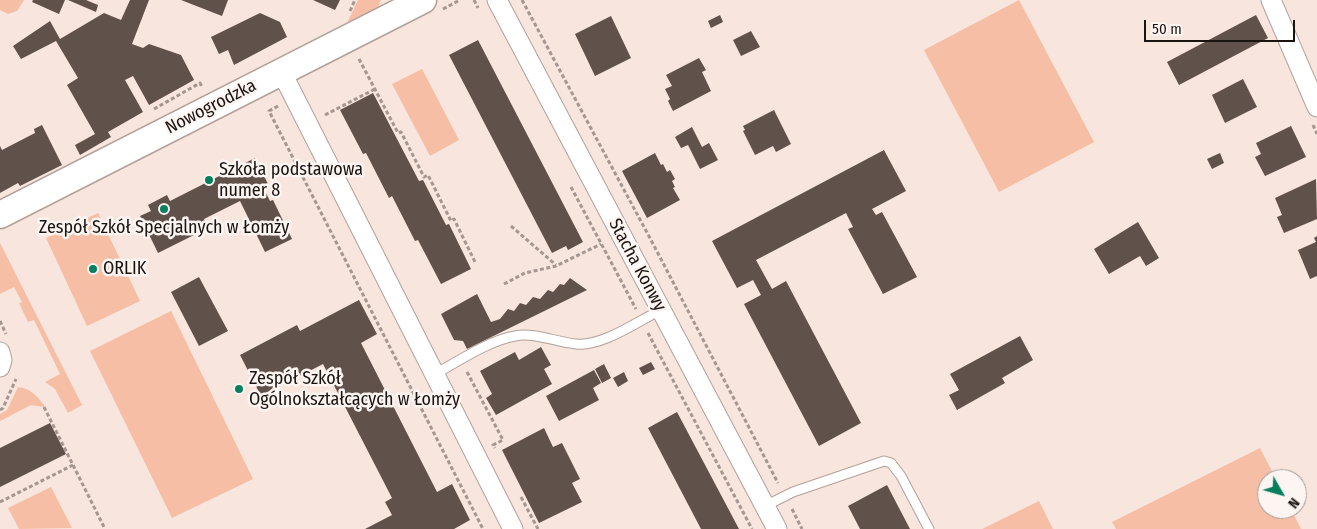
<!DOCTYPE html>
<meta charset="utf-8">
<style>
body{margin:0}
#map{position:relative;width:1317px;height:529px;overflow:hidden;background:#f8e5dd;font-family:"Fira Sans Condensed",sans-serif}
canvas{display:block}
.north{position:absolute;left:1257px;top:469px;width:50px;height:50px;box-sizing:border-box;background:#fdf5f2;border:1px solid #a29b98;border-radius:50%;rotate:128deg;font-size:14px;font-weight:700;line-height:20px;text-align:center;color:#1a1411}
.north::after{content:'';display:block;margin:auto;width:18px;height:22px;background:#067f5e;clip-path:polygon(50% 0,100% 100%,50% 72%,0 100%)}
.scale{position:absolute;left:1144px;top:20px;width:151px;height:22px;box-sizing:border-box;border:2px solid #1a1411;border-top:0;padding-left:6px;font-size:15px;line-height:18px;white-space:nowrap;color:#1a1411;-webkit-text-stroke:4px #fdf5f2;paint-order:stroke}
</style>
<div id="map">
<canvas width="1317" height="529"></canvas>
<div class="north">N</div>
<div class="scale">50 m</div>
</div>
<script>
const ctx = document.querySelector('canvas').getContext('2d');
ctx.lineJoin = 'round';
function fill(path, color) { ctx.fillStyle = color; ctx.fill(path, 'evenodd'); }
function trace(path, color, width, dash) { ctx.strokeStyle = color; ctx.lineWidth = width; ctx.lineCap = dash ? 'butt' : 'round'; ctx.setLineDash(dash || []); ctx.stroke(path); }
function drawText(font, color, halo, rows, align = 'center') {
  ctx.font = font + ' "Fira Sans Condensed",sans-serif'; ctx.lineWidth = 5; ctx.setLineDash([]); ctx.textBaseline = 'middle'; ctx.strokeStyle = halo; ctx.fillStyle = color; for (const [text, x, y, turn = 0] of rows) {
    ctx.save(); ctx.translate(x, y); ctx.rotate((+turn || 0) * Math.PI / 180); ctx.textAlign = isNaN(turn) ? turn : align; if (halo) ctx.strokeText(text, 0, 0); ctx.fillText(text, 0, 0); ctx.restore();
  }
}
fill(new Path2D(`
 M0,0H24L17,11L8,14L0,10Z
 M358,0H381L377,9L350,25L348,21Z
 M1019,0L1094,142L999,192L924,50Z
 M422,69L459,140L430,156L392,84Z
 M98,213L140,301L87,326L46,238Z
 M0,243L82,405L68,413L55,389L45,382L60,374L34,320L28,322L19,303L22,302L14,287L0,294Z
 M171,311L253,479L172,518L90,351Z
 M18,387C30,388 37,396 44,405V407L31,405L0,421V414L7,410Z
 M1260,448L1276,479H1267V509H1291L1301,529H1116L1112,522Z
 M51,487L72,528L19,529L8,508Z
 M1039,501L1053,529H982Z`), '#f6bea5');
fill(new Path2D(`
 M33,0H65L59,14L32,2Z
 M68,0H86L98,5L96,12Z
 M130,0H149L132,44L143,48L149,44L181,55L194,80L149,105L133,76L125,80L143,112L108,132L111,137L80,155L75,145L95,134L67,85L78,78L56,41L21,59L13,46L50,21L60,39L104,13L121,20Z
 M181,0H228L222,16Z
 M313,0H340L335,10Z
 M260,13L280,22L287,37L234,65L228,50L219,54L211,37Z
 M720,15L723,22L711,28L708,21Z
 M1256,15L1268,38L1179,85L1167,62Z
 M611,16L631,58L595,76L575,34Z
 M751,31L760,47L741,56L733,40Z
 M478,40L583,242L568,250L566,246L552,253L449,55Z
 M699,58L706,70L702,72L711,91L673,111L668,101L670,99L665,89L672,86L666,75Z
 M1243,79L1257,107L1225,123L1212,95Z
 M373,93L419,181L423,180L446,225L449,224L471,269L441,284L418,240L415,241L392,196L389,198L366,153L363,154L340,110Z
 M774,110L791,144L776,152L773,146L755,155L743,131L745,130L743,126Z
 M42,125L62,165L20,186L18,183L0,193V146L2,150L35,133L34,129Z
 M1291,126L1306,157L1265,176L1255,157L1261,154L1256,143Z
 M692,127L702,147L709,143L718,160L700,169L688,145L681,148L675,137Z
 M884,150L906,191L872,209L876,215L882,212L917,277L883,294L848,229L853,227L846,213L756,260L772,289L786,281L861,423L819,446L744,304L761,295L753,280L737,288L712,241Z
 M655,153L661,165L663,164L667,172L670,170L675,179L672,181L675,187L673,188L680,200L647,218L622,171Z
 M1220,153L1224,163L1212,169L1207,159Z
 M255,158L269,186L264,189L270,201L273,200L292,239L265,252L240,201L204,219L208,228L158,253L140,216L151,211L148,205L167,195L170,201Z
 M1316,179L1317,219L1284,233L1277,217L1282,215L1275,198Z
 M1138,222L1159,258L1146,266L1140,256L1109,274L1094,249Z
 M1317,236V276L1310,279L1298,250L1316,242L1314,238Z
 M199,277L228,331L199,346L171,292Z
 M570,278L587,290L467,349L463,341L454,340L441,314L477,294L491,322L500,319L508,309L514,311L520,303L526,305L533,297L540,299L548,290L553,292L560,284L564,285Z
 M359,300L377,334L361,343L437,492L452,484L470,520L454,529H365L392,515L385,502L392,498L323,364L261,396L240,355L297,325L300,331Z
 M1020,336L1033,360L1002,378L1005,383L957,410L949,395L959,390L950,374Z
 M541,347L551,365L544,369L552,384L496,415L486,398L492,394L480,371L515,352L519,360Z
 M651,362L655,369L643,375L639,368Z
 M604,364L611,378L602,383L595,369Z
 M594,370L601,383L593,388L599,400L559,421L546,396Z
 M624,372L628,381L618,387L613,378Z
 M677,412L739,529H701L648,428Z
 M50,423L66,454L0,487V448Z
 M544,428L553,447L562,443L580,479L572,483L582,502L539,523L502,450Z
 M887,485L910,529H860L848,506Z`), '#60514a');
const lane = new Path2D(`
 M435,374C457,362 490,340 515,336C534,332 556,342 576,344C602,347 638,321 661,310
 M765,506L793,492L884,461L891,463L901,476L929,529`);
const street = new Path2D(`
 M497,0L777,529
 M1271,0L1317,107
 M281,71L513,529
 M0,352L2,360L0,367`);
const secondary = new Path2D(`
 M0,215L423,0`);
trace(lane, '#b2a199', 11);
trace(street, '#b2a199', 21);
trace(secondary, '#b2a199', 29);
trace(new Path2D(`
 M474,0L478,8
 M522,0L651,240L778,483
 M443,9L460,0
 M350,11L355,0
 M359,59L398,133L401,132L424,177L428,175L451,221L454,219L476,264
 M278,106L269,111L483,529
 M154,109L200,83L202,87
 M325,115L375,89
 M1313,125L1317,134
 M571,187L636,309
 M511,226L556,265
 M504,284L525,273L556,266L601,244
 M0,321L6,334
 M648,333L752,529
 M467,372L503,440L493,445L495,448
 M44,407L105,529
 M0,410L3,408L16,379
 M521,497L538,529
 M0,502L73,465
 M792,509L802,529`), '#a49690', 3, [4, 2.5]);
trace(lane, '#fff', 9);
trace(street, '#fff', 19);
trace(secondary, '#fff', 26);
for (const [x, y, r, color] of [
 [209,180,5,"#067f5e"],
 [164,209,5,"#067f5e"],
 [93,269,5,"#067f5e"],
 [239,389,5,"#067f5e"]
]) { const dot = new Path2D(); dot.arc(x, y, r, 0, 2 * Math.PI); ctx.fillStyle = color; ctx.fill(dot); trace(dot, '#fdf5f2', 2); }
drawText('18px', '#1a1411', '#fdf5f2', [
 ["Nowogrodzka",211,107,-27],
 ["Stacha Konwy",637,265,62]
]);
drawText('18px', '#1a1411', '#fdf5f2', [
 ["Szkoła podstawowa",219,170],
 ["numer 8",219,191],
 ["Zespół Szkół Specjalnych w Łomży",164,228,"center"],
 ["ORLIK",103,269],
 ["Zespół Szkół",249,379],
 ["Ogólnokształcących w Łomży",249,400]
], 'left');
</script>
